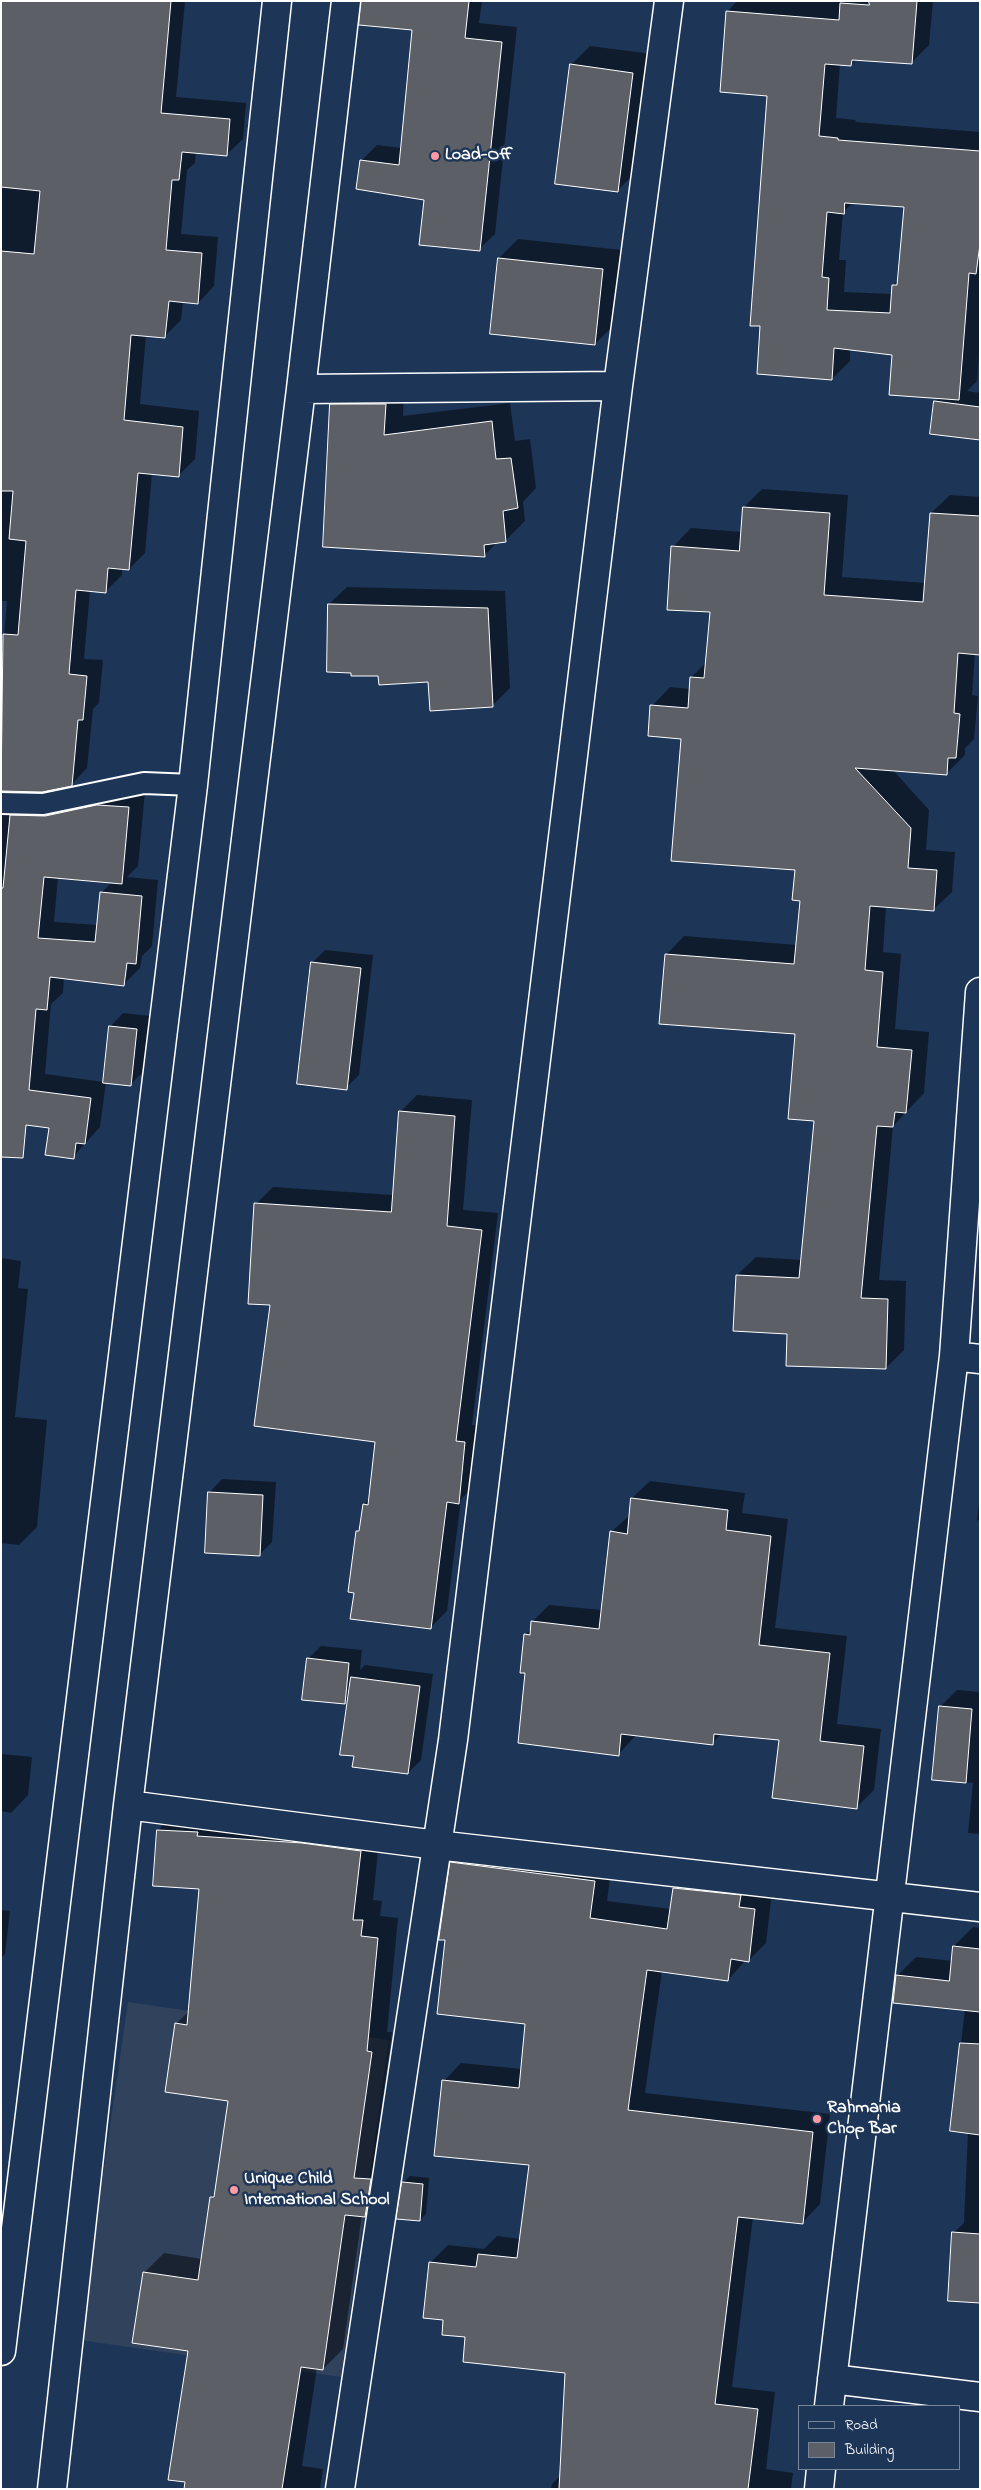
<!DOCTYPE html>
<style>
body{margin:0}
#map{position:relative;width:981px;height:2490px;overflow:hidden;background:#1d3557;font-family:"Indie Flower",sans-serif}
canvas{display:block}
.frame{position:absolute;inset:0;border:2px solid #fff;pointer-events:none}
.legend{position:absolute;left:798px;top:2405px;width:162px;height:65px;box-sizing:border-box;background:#1d3557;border:1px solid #77869a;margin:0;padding:6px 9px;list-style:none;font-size:15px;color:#fff}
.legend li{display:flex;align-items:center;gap:10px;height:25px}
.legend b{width:25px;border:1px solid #77869a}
</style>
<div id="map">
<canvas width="981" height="2490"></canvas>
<div class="frame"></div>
<ul class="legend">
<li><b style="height:6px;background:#1d3557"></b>Road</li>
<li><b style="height:14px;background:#5c5f66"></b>Building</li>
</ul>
</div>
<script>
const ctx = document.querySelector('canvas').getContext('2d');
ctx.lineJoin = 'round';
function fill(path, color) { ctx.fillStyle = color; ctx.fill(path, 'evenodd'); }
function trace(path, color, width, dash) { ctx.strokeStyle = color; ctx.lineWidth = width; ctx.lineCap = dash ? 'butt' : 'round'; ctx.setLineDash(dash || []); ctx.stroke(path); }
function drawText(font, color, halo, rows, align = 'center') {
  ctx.font = font + ' "Indie Flower",sans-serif'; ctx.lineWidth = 5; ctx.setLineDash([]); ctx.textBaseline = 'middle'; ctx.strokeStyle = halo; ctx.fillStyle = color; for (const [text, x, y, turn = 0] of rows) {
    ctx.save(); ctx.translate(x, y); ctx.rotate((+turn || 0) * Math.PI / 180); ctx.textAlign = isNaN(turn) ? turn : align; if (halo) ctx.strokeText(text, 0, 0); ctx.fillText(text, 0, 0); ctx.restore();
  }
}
fill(new Path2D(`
 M128,2002L389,2040L341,2377L79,2340Z`), '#30425c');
fill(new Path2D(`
 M1,1H185L176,97L246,103L243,139L226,155L196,152L195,163L187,170L181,234L218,237L214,286L198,303L183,301L181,320L164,337L146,335L140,404L199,411L195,459L179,475L152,473L145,553L129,569L122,568V575L105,592L90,590L84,659L103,660L99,703L93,709L87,768L71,785L6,790L7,793L17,799L145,792L138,866L127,877L158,880L152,946L142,956L140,968L124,984L64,977L63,993L51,1004L45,1074L104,1082L110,1027L123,1013L150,1016L144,1071L131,1084L106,1082L100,1127L73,1157L51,1127L1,1121V646H3L7,601H1ZM58,877L112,882L101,893L98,925L54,922Z
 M377,1H482L479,23L517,27L495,234L479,249L425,199L362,160L377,145L401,148L413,29Z
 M737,1H933L929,45L911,63L857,59L851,65L840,64L836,118L856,120L855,122L980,132V341L977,381L967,391L980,393V439L935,402L939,398L893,353L850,349V361L832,379L761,325L768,95L727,12ZM854,202L905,206L899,279L893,285L892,294L844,292L846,260H839L843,212Z
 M590,46L652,54L637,171L618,190L571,65Z
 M518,239L622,250L614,325L595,344L499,258Z
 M404,385L403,416L510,403L515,441L530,439L536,488L523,502L525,521L506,540L498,541L484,556L331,405L350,386Z
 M762,489L848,495L842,577L926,583L931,513L950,495L980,497V654L975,653L972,695L978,696L974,739L965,748V755L946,774L892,769L929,810L926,850L955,852L952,892L933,910L886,906L883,952L901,954L895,1029L929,1032L924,1093L893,1126L879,1280L906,1281L904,1350L886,1368L789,1333L737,1275L756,1257L802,1260L815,1120L796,1033L666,955L684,936L797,945L801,900L796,869L682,738L652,706L670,687L690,689L691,677L707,662L711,611L673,547L691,528L742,532L744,507Z
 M347,587L505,591L510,688L493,705L429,680L379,674L329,604Z
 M325,950L373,955L359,1075L346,1088L312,963Z
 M417,1095L472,1100L463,1210L498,1213L472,1425L481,1426L475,1485L461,1499L447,1611L430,1628L355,1592L357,1531L361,1527L364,1505L370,1498L376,1441L271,1304L256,1204L273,1187L393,1195L400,1112Z
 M1,1258L21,1261L18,1288L28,1289L15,1417L47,1420L37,1527L19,1545L1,1543Z
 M222,1479L276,1482L272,1542L259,1555L209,1493Z
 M650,1481L745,1493L742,1513L788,1519L775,1628L847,1636L837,1724L881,1729L874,1790L856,1808L781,1739L722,1733L712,1743L636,1735L618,1755L526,1672L525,1635L531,1629L532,1622L549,1605L602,1610L611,1532L630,1515L632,1498Z
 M980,1494V1521L977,1520Z
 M321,1646L362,1650L360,1670L365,1665L433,1674L421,1760L408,1773L355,1755L349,1698L344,1703L308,1659Z
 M957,1690L980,1692V1834L968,1833L973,1783L933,1778L940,1707Z
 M1,1754L32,1757L28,1795L11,1813L1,1811Z
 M178,1810L380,1831L373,1900L382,1901L380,1916L398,1918L387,2032H392L374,2159L390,2160L385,2196L365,2216L362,2215L343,2349L323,2369L317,2368L302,2466L323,2469L320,2489H185L189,2350L144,2273L164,2253L202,2259L211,2197L216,2192L229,2100L176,2024L190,2010L200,1888L158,1830Z
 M469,1845L612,1863L607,1901L671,1909L674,1888L692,1870L772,1892L766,1943L749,1960H746L728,1980L662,1971L645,2093L830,2114L820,2204L803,2222L753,2217L732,2387L775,2392L766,2469L793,2473L791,2489H551L552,2484L561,2475L566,2372L466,2336L445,2319L430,2263L448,2245L484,2249L497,2236L521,2239L530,2164L444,2081L461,2063L522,2069L527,2022L452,1863Z
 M1,1910L10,1911L5,1954L1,1958Z
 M973,1927L980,1928V2302L953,2233L964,2223L968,2132L951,2130L965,2009L897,1976L916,1957L953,1961L954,1946Z
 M410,2176L429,2178L426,2214L420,2220L403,2183Z`), '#0007');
const building = new Path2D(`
 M1,1H171L161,113L230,119L227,156L182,152L179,180H172L166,250L202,253L198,304L169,301L165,338L131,335L124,420L183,427L179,477L138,473L129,570L108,568L106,593L76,590L69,674L87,676L83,720H78L72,786L42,792L1,791L3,634L18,635L26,541L9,539L13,491H1V251L34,254L40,191L1,187Z
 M361,1H469L465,38L502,42L480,251L419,245L424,200L356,189L360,160L399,165L412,30L359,25Z
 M869,1H917L912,64L852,60L851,66L825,64L819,136L838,138V140L980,151V244L976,274L969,273L959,400L889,395L892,355L834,348L832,380L757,374L760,326H750L767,96L720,92L726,11L839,20L840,3L869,5ZM845,203L904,207L897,285H892L890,313L827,310L829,278L822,277L827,212L844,214Z
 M570,64L633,73L618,192L555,184Z
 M498,258L603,269L595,345L490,334Z
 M934,401L980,407V440L930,434Z
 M330,404H386L384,435L492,421L496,459L511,458L518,508L503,511L506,542L484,545L485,557L323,547Z
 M743,507L830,513L824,595L923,602L930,513L980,516V655L958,653L954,713L960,714L956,758H948L947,775L855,768L911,828L908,868L937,870L934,911L870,906L865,970L883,972L877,1047L912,1050L906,1113L895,1112L893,1127L877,1126L861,1298L888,1299L886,1369L786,1366L787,1334L733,1331L736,1275L799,1278L814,1121L788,1119L795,1034L659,1024L665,954L794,964L800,901L792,900L795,870L671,861L681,739L648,736L650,705L688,708L690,677L704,678L710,612L667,610L671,546L739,551Z
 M328,604L488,608L493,707L430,711L428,682L379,685L378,676H351V673L327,672Z
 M97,805L129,807L122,884L44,877L38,938L95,942L100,892L142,896L136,964L127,963L124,986L50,977L47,1010L36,1009L29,1090L91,1098L85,1144L76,1143L74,1159L45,1155L49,1128L26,1125L23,1158L1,1157V888H3L10,815L45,816Z
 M311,962L361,968L347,1090L297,1084Z
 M109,1026L137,1029L131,1086L103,1083Z
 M399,1111L455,1116L447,1226L482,1230L456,1441L465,1442L459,1504L447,1502L431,1629L350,1619L354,1593L348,1592L356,1531H359L363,1504L368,1505L375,1442L254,1426L270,1305L248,1304L254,1203L391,1212Z
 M208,1492L263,1495L260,1556L205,1553Z
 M631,1498L728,1510L726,1530L771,1536L759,1645L830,1653L820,1741L864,1746L857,1809L772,1798L779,1740L714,1734L713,1745L621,1734L619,1756L518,1743L525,1673H520L524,1634L530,1635L531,1621L599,1629L610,1531L627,1534Z
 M307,1658L349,1663L345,1704L302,1700Z
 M351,1677L420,1686L408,1774L352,1767L354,1756L340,1755Z
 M939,1706L972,1709L966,1783L932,1780Z
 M157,1830L198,1832L197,1836L302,1843L361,1851L353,1920H363L361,1936L378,1938L367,2051L372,2052L354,2178L371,2179L365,2217L345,2215L323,2370L301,2367L282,2489H184L185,2482L168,2480L188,2351L132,2343L143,2272L198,2280L210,2197H214L228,2101L165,2092L175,2023L187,2025L199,1889L153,1886Z
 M450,1862L595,1881L590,1918L667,1929L673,1888L741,1895L739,1907L755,1909L749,1962L731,1959L728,1981L647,1970L628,2110L813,2132L803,2224L738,2217L715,2404L758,2409L748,2489H559L565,2373L463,2362L465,2337L442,2335L443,2320L423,2318L429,2262L476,2267L478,2254L517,2258L529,2165L434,2156L442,2080L519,2088L525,2024L437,2014L445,1940H439Z
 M953,1946L980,1949V2012L893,2003L896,1975L949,1981Z
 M960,2043L980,2044V2135L950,2131Z
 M402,2182L423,2184L420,2221L396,2219Z
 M952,2232L980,2234V2303L948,2301Z`);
fill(building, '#5c5f66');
trace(building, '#fff', 1);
const lane = new Path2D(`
 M1,803L43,804L144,783L193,785`);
const street = new Path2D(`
 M301,389L618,386
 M954,1356L980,1359
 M128,1805L437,1845L980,1907
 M1,2351L193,785L277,1
 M832,2379L980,2397
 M829,2406L954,1356L980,992
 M52,2489L128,1805L301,389L346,1
 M340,2489L453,1740L618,386L669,1
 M819,2489L821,2469`);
trace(lane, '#fff', 24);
trace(street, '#fff', 31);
trace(lane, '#1d3557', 20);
trace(street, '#1d3557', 28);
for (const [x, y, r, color] of [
 [435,156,5,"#ff9aa2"],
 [817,2119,5,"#ff9aa2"],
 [234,2190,5,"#ff9aa2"]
]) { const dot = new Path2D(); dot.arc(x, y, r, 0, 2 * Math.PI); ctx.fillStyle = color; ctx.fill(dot); trace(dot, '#1d3557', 2); }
drawText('bold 18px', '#fff', '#1d3557', [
 ["Load-Off",445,156],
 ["Rahmania",827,2109],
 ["Chop Bar",827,2130],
 ["Unique Child",244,2180],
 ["International School",244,2201]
], 'left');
</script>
